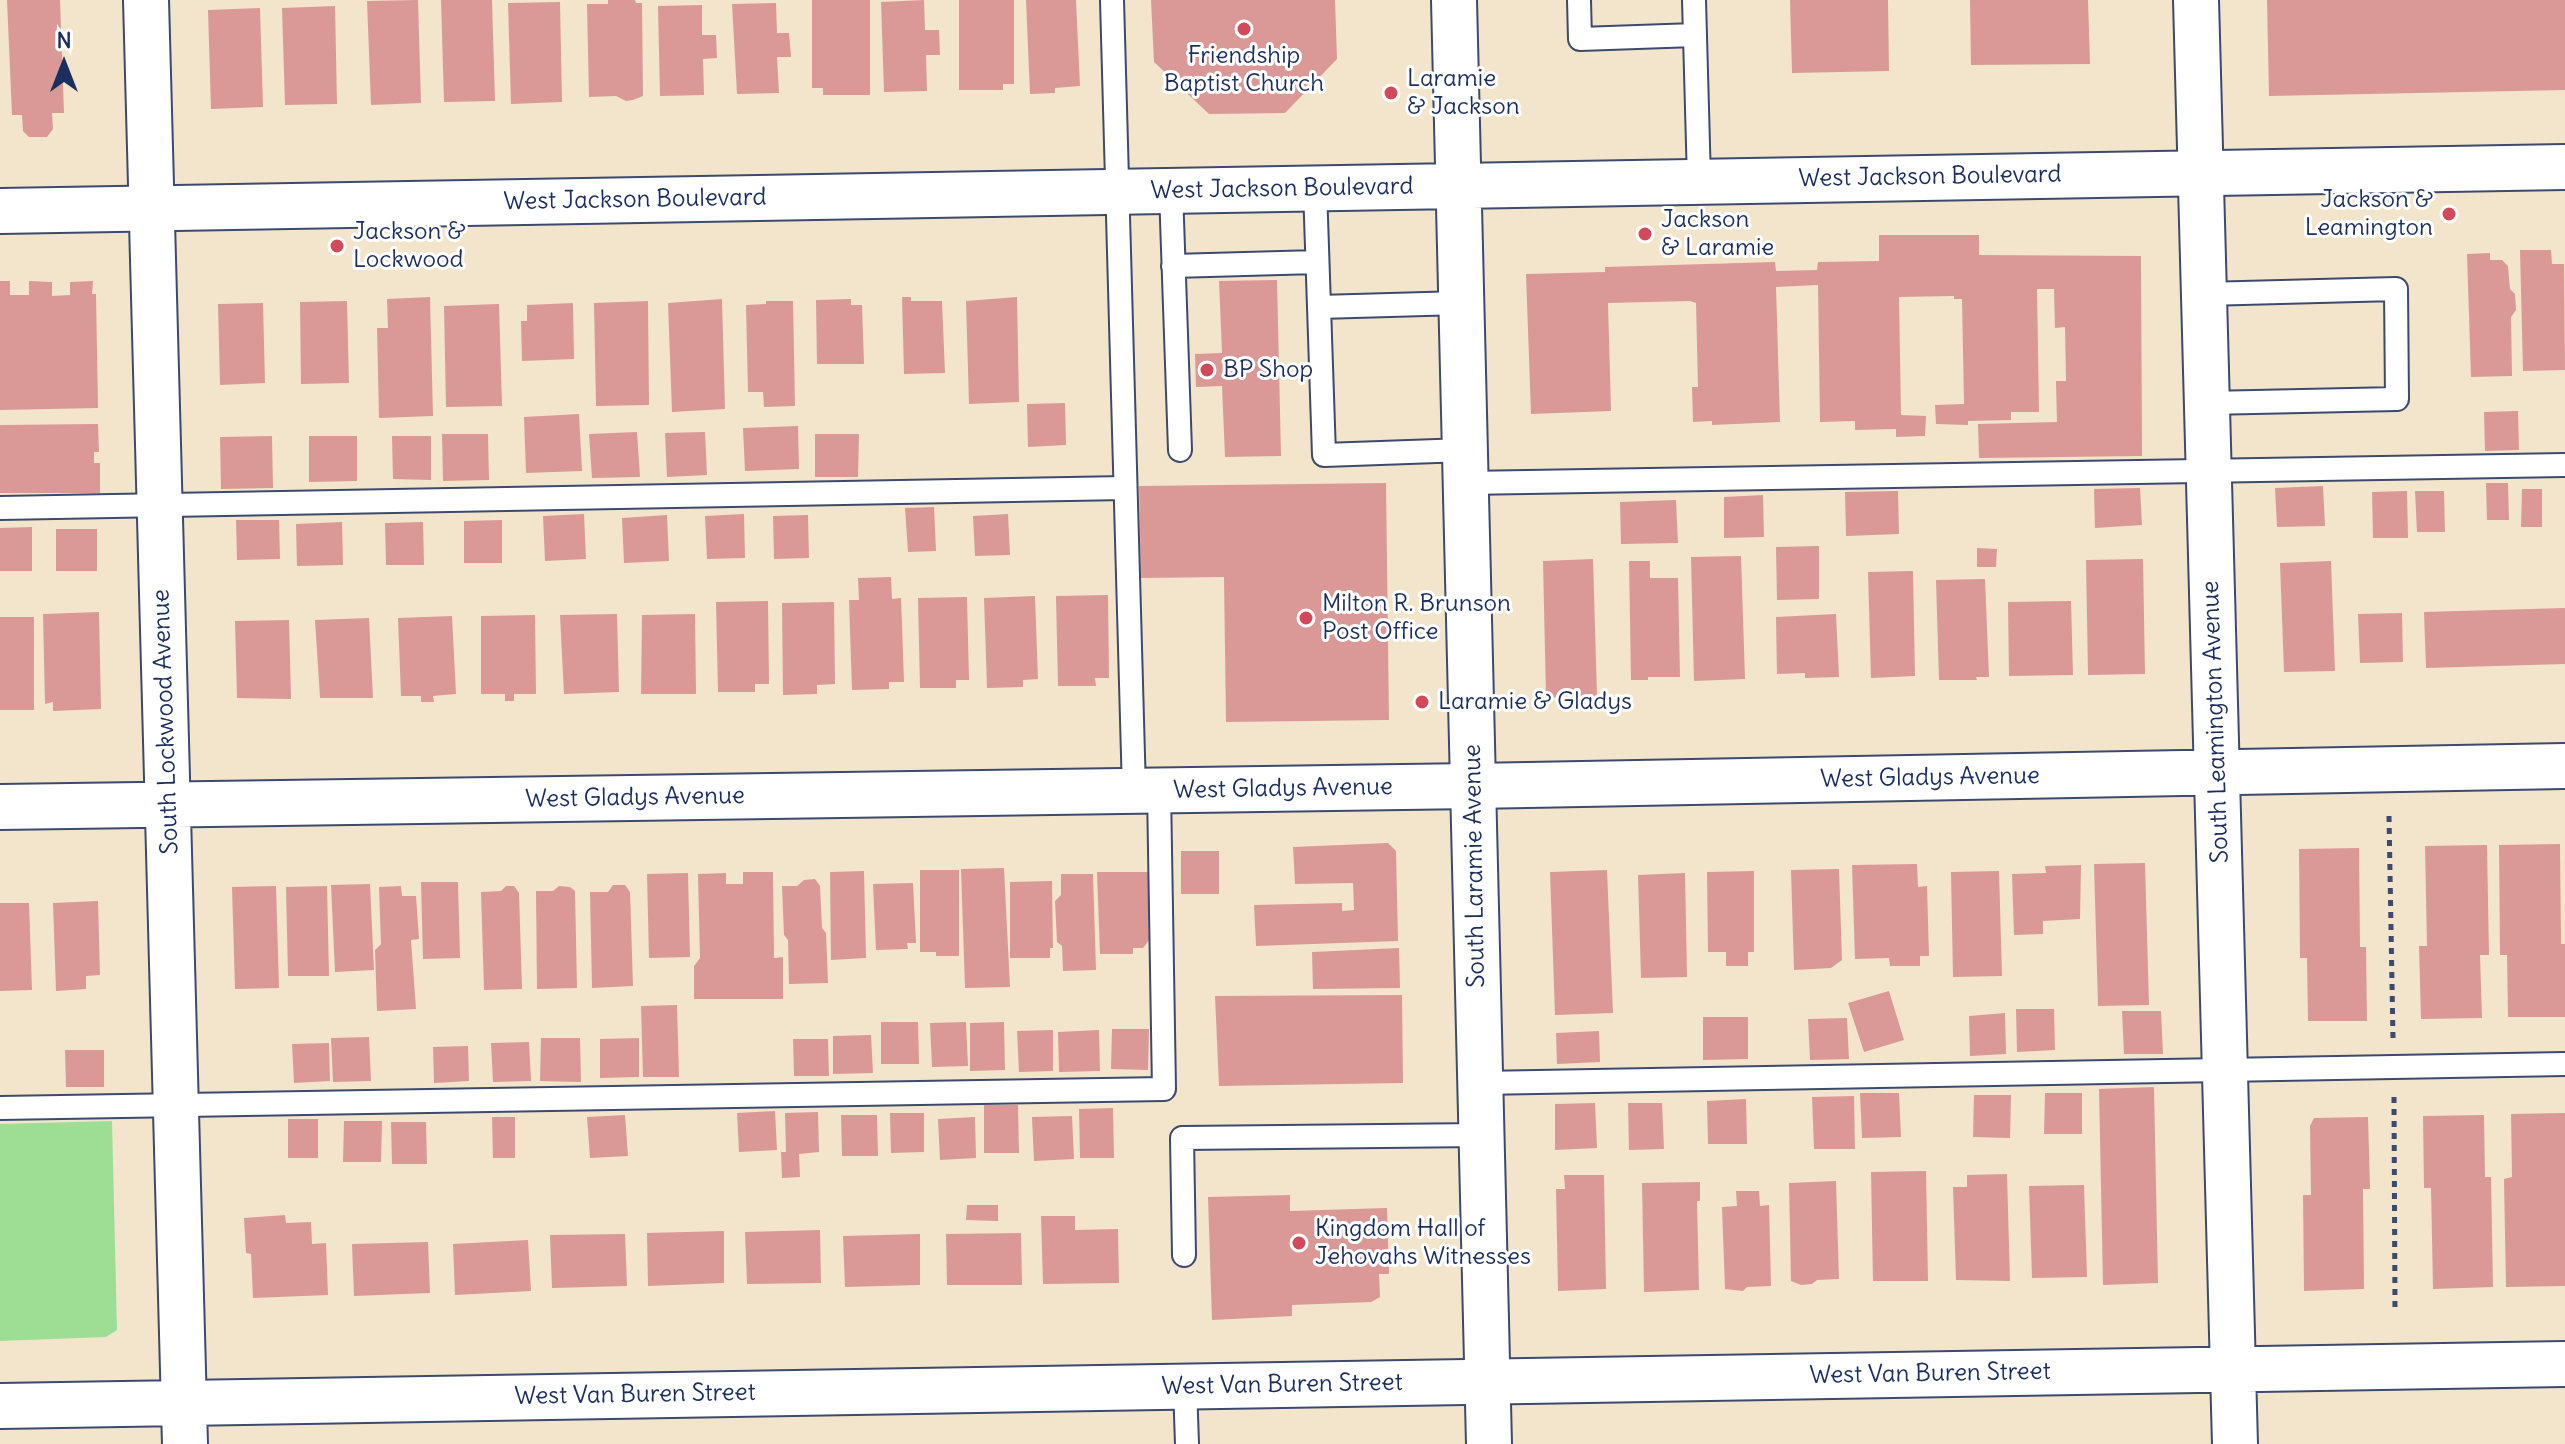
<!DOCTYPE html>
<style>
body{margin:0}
#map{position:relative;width:2565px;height:1444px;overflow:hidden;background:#f2e5cb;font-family:Delius,sans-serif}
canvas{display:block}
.north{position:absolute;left:24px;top:24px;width:80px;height:80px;-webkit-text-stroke:6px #fff;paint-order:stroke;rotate:0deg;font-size:22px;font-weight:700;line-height:32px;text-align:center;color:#1b2f5e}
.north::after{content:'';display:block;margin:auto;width:28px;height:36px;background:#1b2f5e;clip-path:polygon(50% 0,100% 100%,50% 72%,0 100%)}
</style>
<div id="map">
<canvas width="2565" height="1444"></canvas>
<div class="north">N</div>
</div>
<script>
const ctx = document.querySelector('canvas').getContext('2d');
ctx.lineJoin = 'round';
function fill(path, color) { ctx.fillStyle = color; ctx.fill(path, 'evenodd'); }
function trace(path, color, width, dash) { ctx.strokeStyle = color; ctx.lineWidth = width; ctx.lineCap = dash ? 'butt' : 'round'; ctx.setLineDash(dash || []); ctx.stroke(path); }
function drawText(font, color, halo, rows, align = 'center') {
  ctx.font = font + ' Delius,sans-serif'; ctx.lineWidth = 6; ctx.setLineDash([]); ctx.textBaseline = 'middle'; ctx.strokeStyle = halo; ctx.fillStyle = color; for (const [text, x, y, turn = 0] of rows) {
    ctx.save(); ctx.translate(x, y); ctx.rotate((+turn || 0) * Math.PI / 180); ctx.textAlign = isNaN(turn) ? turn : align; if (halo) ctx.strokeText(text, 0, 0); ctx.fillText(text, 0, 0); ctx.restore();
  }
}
fill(new Path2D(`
 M112,1121L117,1330L106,1337L0,1341V1124Z`), '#9ede94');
fill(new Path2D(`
 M7,0H60L64,113H52L53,129L47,137H29L23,131L22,115H12Z
 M418,0L421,103L371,105L367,1Z
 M441,0H492L495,101L444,102Z
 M608,0H635L636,3H642L643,96L633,100L626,101L616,96L589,97L587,4H608Z
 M812,0H870V95H823V88H812Z
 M924,0L925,30H939L940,55H926L927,91L884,92L881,2Z
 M959,0H1014V84H1003V90H959Z
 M1026,0H1076L1080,86L1055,88V93L1030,94Z
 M1151,0H1335L1337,59L1285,113L1209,114L1154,62Z
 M1790,0H1888L1889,71L1792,73Z
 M1970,0H2088L2090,64L1971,65Z
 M2267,0H2565V90L2269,96Z
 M560,2L562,102L511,104L508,3Z
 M776,3L777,33H789L791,57H777L779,93L737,94L732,4Z
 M702,5V35H716L717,58L703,59L704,95L660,96L658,6Z
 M335,6L337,104L285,105L282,8Z
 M260,8L263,107L211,109L208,10Z
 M1879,235H1979V255L2141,256L2142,456L1979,458L1978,424L2057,422L2056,381H2066L2065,327L2055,328L2054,289H2037L2039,412H2011V420L1968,421V425L1936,424L1935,405L1964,404L1962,299H1954V296L1899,297L1901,415L1926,416L1925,436L1896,437V429L1855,430V421L1820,422L1818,285L1776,287L1780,422L1712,425V421L1693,422L1692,387H1698L1696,303L1690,301L1608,303L1611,411L1531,414L1526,274L1605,272V267L1775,262L1776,271L1817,270L1818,262L1879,261Z
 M2520,250H2551L2552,264H2564L2565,370L2523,371Z
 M2490,253V260H2502L2508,266L2510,289L2515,294L2516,310L2511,317L2512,376L2471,377L2467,254Z
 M1277,280L1281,456L1225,457L1222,386L1196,387L1195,354L1222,353L1219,281Z
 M0,281H10V295H29V281L52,282V296L70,295V282L93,281L92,294H96L98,408L0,410Z
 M430,297L433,416L379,418L377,328H388L387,299Z
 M902,297H911V301H942L945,373L904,374Z
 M1017,297L1019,402L969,404L966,301Z
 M722,299L725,409L672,412L668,303Z
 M851,299V305H862L864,364H817L816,300Z
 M347,301L349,383L301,384L300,302Z
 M648,301L649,405L596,406L594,303Z
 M766,301H793L795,406L764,407L763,392H748L746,305L766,304Z
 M263,303L265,383L220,385L218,304Z
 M573,303L574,359L522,361L521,321H527V305Z
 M499,304L502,406L446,407L444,306Z
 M1065,403L1066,445L1028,447L1027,404Z
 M2518,411L2519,450L2485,451L2484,412Z
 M579,414L582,471L526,473L524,417Z
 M98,424L99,452H94V463H100V493H0V425Z
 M798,426L799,469L745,471L743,428Z
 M637,432L640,477L592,478L589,434Z
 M705,432L707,475L667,477L665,433Z
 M442,434H488L489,480L443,481Z
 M815,434H859L858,477H815Z
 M272,436L273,488L221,489L220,437Z
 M309,436H357V481L309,482Z
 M392,436H431V480L393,479Z
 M1386,483L1389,720L1226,722L1224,577L1141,578L1139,486Z
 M2486,483H2508L2509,520H2487Z
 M2323,486L2325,526L2277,527L2275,488Z
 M2140,488L2142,525L2095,528L2094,489Z
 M2522,489H2542V527H2521Z
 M1898,491L1899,534L1846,536L1845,492Z
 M2407,491L2408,538H2373L2372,492Z
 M2415,491H2444L2445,532H2417Z
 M1763,495L1764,537L1724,538V497Z
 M1676,500L1678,543L1621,544L1620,502Z
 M934,507L936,551L908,552L905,508Z
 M584,514L586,559L545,561L543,516Z
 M744,514L745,558L707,559L705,516Z
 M1008,514L1010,555L975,556L973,516Z
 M667,515L669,561L624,563L622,518Z
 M808,515L809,558L774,559L773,516Z
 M236,520H279L280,559L237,560Z
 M502,520V563H464V521Z
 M342,522L343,565L297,566L296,524Z
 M423,522L424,565H386L385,523Z
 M32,527V571H0V528Z
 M56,529H97V571H56Z
 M1819,546V599L1777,600L1776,547Z
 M1977,548L1997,549L1996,567H1977Z
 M1741,556L1745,679L1694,681L1691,557Z
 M1593,559L1597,696L1546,698L1543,561Z
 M2143,559L2145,674L2088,675L2086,560Z
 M1629,561H1650V578H1678L1680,677H1648V680H1631Z
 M2331,561L2335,671L2284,672L2280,563Z
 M1913,571L1915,676L1871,678L1868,572Z
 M891,577L892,599L901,598L904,682H889V689L852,690L849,600H859L858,578Z
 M1985,579L1989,677H1976L1977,680H1939L1936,580Z
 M1108,595L1109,678H1095L1096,686H1058L1056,596Z
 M1035,596L1038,679L1023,680V687L987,688L984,598Z
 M967,597L969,680H956V688H920L918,598Z
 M768,601L769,684H755V692H718L716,602Z
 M2071,601L2073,675L2009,676L2008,602Z
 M834,602L835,684L817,685V694L783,695L782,603Z
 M2565,608V664L2426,668L2424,612Z
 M99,612L101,709L53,711V702L45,704L43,614Z
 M2402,613L2403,662L2360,663L2358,614Z
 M617,614L619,692L564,694L560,615Z
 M695,614L696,694H641L642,615Z
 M1836,614L1839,677L1805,678V673L1777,674L1776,617Z
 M535,615L536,694H514V701H505V694H481V616Z
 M452,616L456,694L433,696L434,702H421V696H401L398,618Z
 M0,617H34V710H0Z
 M369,618L373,698H320L315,620Z
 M289,620L291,699L237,698L235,621Z
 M1388,843L1396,851L1398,941L1256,946L1254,905L1342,903V911L1354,910L1353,883L1295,884L1293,847Z
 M2560,844L2561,944H2565V1017H2508L2507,955H2500L2499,845Z
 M2487,845L2489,955H2480L2482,1018L2421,1019L2419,946H2427L2425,846Z
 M2359,848L2360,947H2366L2367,1021H2308L2307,958H2300L2299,849Z
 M1181,851H1219V894H1181Z
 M2145,863L2149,1005L2098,1006L2094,864Z
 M1917,864L1918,887L1927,886L1929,956H1920V966H1890L1889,958L1855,959L1852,865Z
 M2081,865L2080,919L2043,921V934L2014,935L2012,874L2046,873L2045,866Z
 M1004,868L1010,987L965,988L961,869Z
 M1839,869L1842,960L1831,968L1794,970L1791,870Z
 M920,870H959V956H936V952H920Z
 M1607,870L1613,1013L1555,1015L1550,872Z
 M864,871L866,958L831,960L830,872Z
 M1754,871V952H1748V966H1726V952H1708L1707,872Z
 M1999,871L2002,976L1953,977L1951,872Z
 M743,872H773L774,958L783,957V999H694V966L700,958L698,874L726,873V884H743Z
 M1097,872H1148L1149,940L1143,948H1133V954H1100Z
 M688,873L690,957L649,958L647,874Z
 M1685,873L1687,977L1641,978L1638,875Z
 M1061,874H1093L1096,970L1063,971L1062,946L1057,942L1055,901L1061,895Z
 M815,879L820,886L822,928L826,933L828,983L789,984L788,940L784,935L782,886H797L804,880Z
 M1052,881L1053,948H1050V958H1010V882Z
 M421,882H458L460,958L423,959Z
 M913,883L916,943H907L908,949L876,950L873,884Z
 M370,884L374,970L335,972L331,885Z
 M613,885H625L630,892L633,986L592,988L590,892H608Z
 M276,886L279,988L235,989L232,887Z
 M327,886L329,976H288L286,887Z
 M401,886L402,896H416L419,939L411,940L416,1009L377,1011L375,950L381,944L379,887Z
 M506,886H514L519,893L522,989L484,990L481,892L501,891Z
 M559,886L570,887L575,891L577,988L537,989L536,891H553Z
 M98,901L100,975L86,976V989L56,991L53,903Z
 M0,903H29L32,990L0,991Z
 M1399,948L1400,988L1313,989L1312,952Z
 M1889,991L1904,1040L1864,1052L1848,1003Z
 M1402,995L1403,1083L1219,1086L1215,996Z
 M677,1005L679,1077H643L641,1006Z
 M2016,1009H2054L2055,1050L2017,1052Z
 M2122,1011H2161L2163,1054H2124Z
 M2005,1013L2006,1054L1970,1056L1969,1016Z
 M1703,1017H1748V1059L1703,1060Z
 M1847,1018L1849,1059L1810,1060L1808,1019Z
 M881,1022H918L919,1064H881Z
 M966,1022L968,1066L932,1067L930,1023Z
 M1004,1022L1005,1070L970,1071V1023Z
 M1112,1029H1149L1148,1070L1111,1069Z
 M1053,1030V1071L1019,1072L1017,1031Z
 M1099,1030L1100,1071L1059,1072L1058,1032Z
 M1599,1031L1600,1062L1557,1064L1556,1033Z
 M871,1035L873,1073L833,1074V1036Z
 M369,1037L371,1081L333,1082L331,1038Z
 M541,1038H580L581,1082L540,1081Z
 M639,1038V1077L600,1078V1039Z
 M793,1039H828L829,1076H794Z
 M529,1042L531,1081L493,1082L491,1043Z
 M329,1043L330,1081L294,1083L292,1044Z
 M468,1046L469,1081L434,1083L433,1047Z
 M65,1050H104V1087H66Z
 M2154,1087L2158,1283L2103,1285L2099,1089Z
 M1860,1093H1899L1901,1137L1862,1138Z
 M2045,1093H2082V1134H2044Z
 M1974,1095H2011L2010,1138L1973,1137Z
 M1854,1096L1855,1149H1814L1812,1097Z
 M1746,1099L1747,1144H1708L1707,1101Z
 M1595,1103L1597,1148L1555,1150V1104Z
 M1628,1103H1662L1664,1149L1629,1150Z
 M984,1105H1018L1019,1153H984Z
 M1113,1108L1114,1158H1080L1079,1109Z
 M775,1111L777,1150L739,1152L737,1113Z
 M818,1112L819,1152L799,1154L800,1177L782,1178L781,1152H786L785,1113Z
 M890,1113H924V1152L891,1153Z
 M2565,1113V1286L2506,1287L2504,1179L2512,1177L2511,1114Z
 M625,1115L628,1156L590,1158L587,1117Z
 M841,1115H877L878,1156H842Z
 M2484,1115L2485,1177H2491L2493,1287L2433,1289L2431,1188H2424L2423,1116Z
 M1072,1116L1074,1159L1034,1161L1032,1117Z
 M492,1117H515V1158H493Z
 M975,1117L976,1158L940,1160L938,1119Z
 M2368,1117L2370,1189H2363L2364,1289L2304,1291L2303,1195H2311L2310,1126L2314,1118Z
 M288,1119H318V1158H288Z
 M344,1121H382L381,1162H343Z
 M391,1122H426L427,1164H392Z
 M1926,1171L1928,1281H1873L1871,1172Z
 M2007,1174L2010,1281L1956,1280L1953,1187H1967V1175Z
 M1564,1175H1604L1606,1289L1558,1291L1556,1189H1565Z
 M1836,1181L1839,1279L1817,1280L1812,1284L1801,1285L1791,1281L1789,1183Z
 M1700,1182V1201H1697L1699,1290L1644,1292L1642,1183Z
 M2084,1185L2087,1277L2032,1278L2029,1186Z
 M1736,1191H1759L1760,1206L1769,1205L1771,1286L1747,1287L1743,1291L1725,1289L1722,1207L1737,1206Z
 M1290,1195V1211L1387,1208L1389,1274H1379L1380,1297L1371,1302L1292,1305V1316L1212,1320L1208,1197Z
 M967,1205H998V1221L966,1220Z
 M285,1215L286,1223L311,1222L312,1244L326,1243L328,1295L253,1298L251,1254L246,1253L244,1218Z
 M1041,1216H1075V1230L1118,1229L1119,1283L1043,1284Z
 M820,1230L821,1283L747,1284L745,1232Z
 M724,1231V1283L648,1286L647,1233Z
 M1021,1233L1022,1285H947L946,1234Z
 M625,1234L627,1286L552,1288L550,1235Z
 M920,1234V1285L845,1287L843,1236Z
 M528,1240L531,1291L455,1295L453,1244Z
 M428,1242L430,1293L354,1296L352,1244Z`), '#da9997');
const service = new Path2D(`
 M1112,0L1134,791
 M1579,0L1580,39L1695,35
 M1694,0L1699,181
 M1315,188L1324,455L1465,450
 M1171,191L1180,450
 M1173,266L1317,262
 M2204,294L2396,289L2397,399L2207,403
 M1319,307L1461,303
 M1466,483L2565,465
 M0,508L1125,488
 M1480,1083L2565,1064
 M0,1108L1164,1089L1159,790
 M1184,1255L1182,1138L1482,1135
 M1185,1386L1187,1444`);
const minor = new Path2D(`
 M146,0L185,1444
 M2196,0L2235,1444
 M0,807L1473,786L2565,766
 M0,1406L2565,1364`);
const tertiary = new Path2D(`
 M1454,0L1489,1444
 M0,211L2565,167`);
trace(service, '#3b4a6e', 26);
trace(minor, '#3b4a6e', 48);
trace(tertiary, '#3b4a6e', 48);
trace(new Path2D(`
 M2389,816L2393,1039
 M2394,1097L2395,1311`), '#3b4a6e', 5, [6, 6]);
trace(service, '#fff', 22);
trace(minor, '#fff', 44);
trace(tertiary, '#fff', 44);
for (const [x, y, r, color] of [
 [1244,29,8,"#d1495b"],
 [1391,93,8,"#d1495b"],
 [2449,214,8,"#d1495b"],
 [1645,234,8,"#d1495b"],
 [337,246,8,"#d1495b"],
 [1207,370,8,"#d1495b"],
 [1306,618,8,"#d1495b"],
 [1422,702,8,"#d1495b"],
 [1299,1243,8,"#d1495b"]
]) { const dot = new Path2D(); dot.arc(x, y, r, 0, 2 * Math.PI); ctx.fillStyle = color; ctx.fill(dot); trace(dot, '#fff', 3); }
drawText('24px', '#1b2f5e', '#fff', [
 ["Friendship",1244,56,"center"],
 ["Baptist Church",1244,84,"center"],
 ["Laramie",1407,79],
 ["& Jackson",1407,107],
 ["Jackson &",2433,200,"right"],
 ["Leamington",2433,228,"right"],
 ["Jackson",1661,220],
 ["& Laramie",1661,248],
 ["Jackson &",353,232],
 ["Lockwood",353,260],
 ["BP Shop",1223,370],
 ["Milton R. Brunson",1322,604],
 ["Post Office",1322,632],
 ["Laramie & Gladys",1438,702],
 ["Kingdom Hall of",1315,1229],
 ["Jehovahs Witnesses",1315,1257]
], 'left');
drawText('24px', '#1b2f5e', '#fff', [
 ["West Jackson Boulevard",1930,177,-1],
 ["West Jackson Boulevard",1282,189,-1],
 ["West Jackson Boulevard",635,200,-1],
 ["South Lockwood Avenue",166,722,-92],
 ["South Leamington Avenue",2216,722,-92],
 ["West Gladys Avenue",1930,778,-1],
 ["West Gladys Avenue",1283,789,-1],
 ["West Gladys Avenue",635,798,-1],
 ["South Laramie Avenue",1475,866,-91],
 ["West Van Buren Street",1930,1374,-1],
 ["West Van Buren Street",1282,1385,-1],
 ["West Van Buren Street",635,1395,-1]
]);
</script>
